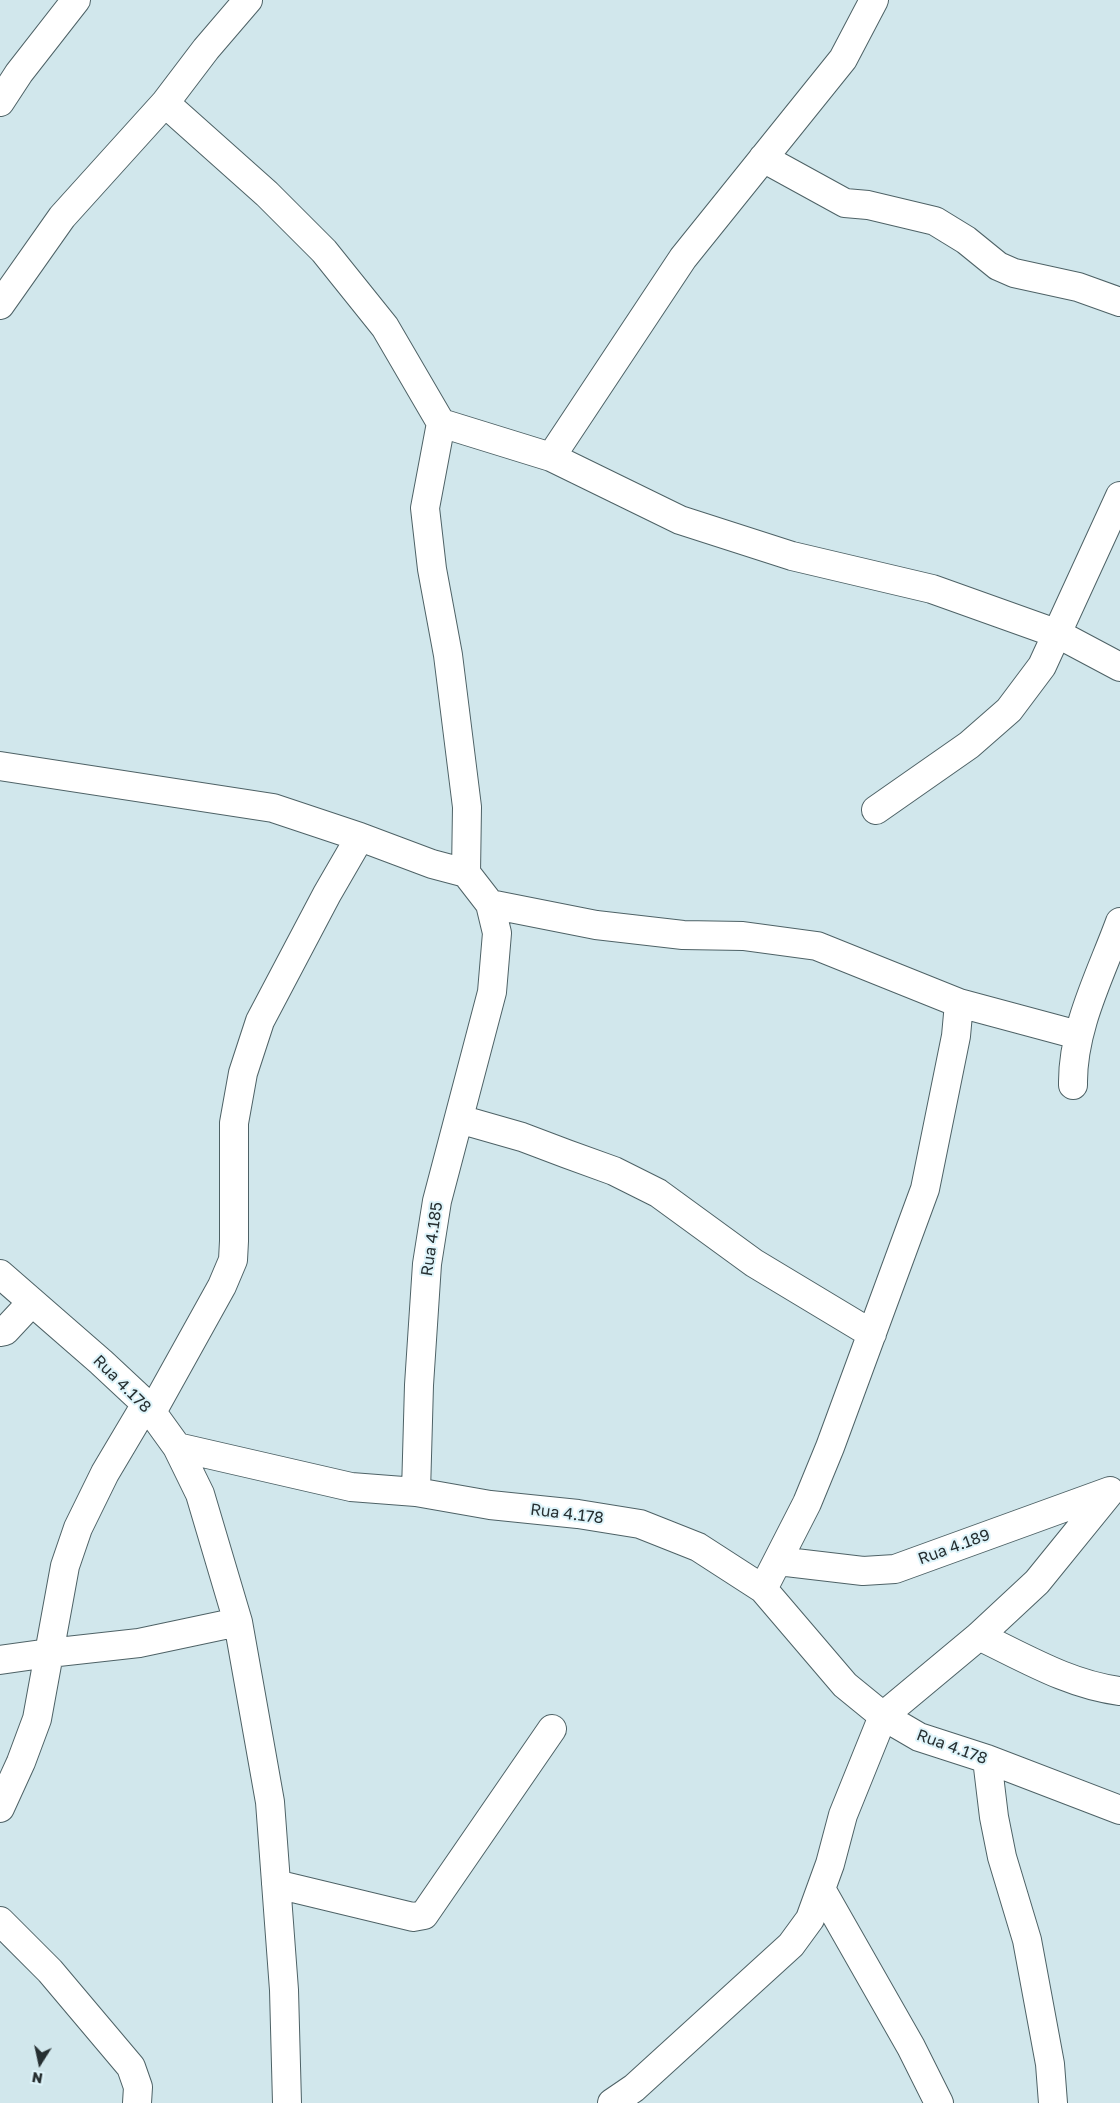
<!DOCTYPE html>
<style>
body{margin:0}
#map{position:relative;width:1120px;height:2103px;overflow:hidden;background:#d1e7ec;font-family:"Golos Text",sans-serif}
canvas{display:block}
.north{position:absolute;left:15px;top:2038px;width:50px;height:50px;-webkit-text-stroke:4px #def4fa;paint-order:stroke;rotate:190deg;font-size:14px;font-weight:700;line-height:20px;text-align:center;color:#262f31}
.north::after{content:'';display:block;margin:auto;width:18px;height:22px;background:#262f31;clip-path:polygon(50% 0,100% 100%,50% 72%,0 100%)}
</style>
<div id="map">
<canvas width="1120" height="2103"></canvas>
<div class="north">N</div>
</div>
<script>
const ctx = document.querySelector('canvas').getContext('2d');
ctx.lineJoin = 'round';
function trace(path, color, width, dash) { ctx.strokeStyle = color; ctx.lineWidth = width; ctx.lineCap = dash ? 'butt' : 'round'; ctx.setLineDash(dash || []); ctx.stroke(path); }
function drawText(font, color, halo, rows, align = 'center') {
  ctx.font = font + ' "Golos Text",sans-serif'; ctx.lineWidth = 4; ctx.setLineDash([]); ctx.textBaseline = 'middle'; ctx.strokeStyle = halo; ctx.fillStyle = color; for (const [text, x, y, turn = 0] of rows) {
    ctx.save(); ctx.translate(x, y); ctx.rotate((+turn || 0) * Math.PI / 180); ctx.textAlign = isNaN(turn) ? turn : align; if (halo) ctx.strokeText(text, 0, 0); ctx.fillText(text, 0, 0); ctx.restore();
  }
}
const street = new Path2D(`
 M0,102L19,73L76,0
 M165,103L267,194L324,251L385,327L441,423L551,457L680,520L792,556L932,589L1058,634L1120,667
 M763,158L845,203L868,205L935,221L966,240L998,266L1014,273L1078,287L1120,302
 M0,305L62,217L165,103L206,49L248,0
 M551,457L683,258L843,59L874,0
 M0,766L273,808L360,837L432,864L466,873
 M876,810L969,745L1009,710L1042,666L1120,496
 M490,904L596,925L683,935L743,936L817,946L959,1003L956,1036L925,1189L830,1447L807,1503L763,1589
 M959,1003L1078,1035
 M1073,1085C1072,1028 1101,974 1120,922
 M459,1119L522,1137L567,1154L614,1171L658,1193L754,1263L872,1334
 M0,1274L101,1362L146,1404L177,1447L351,1487L416,1492L490,1505L578,1514L640,1524L698,1547L763,1589L845,1685L883,1716L919,1737L987,1759L1120,1810
 M0,1332L5,1331L32,1302
 M152,1412L222,1286L233,1260L234,1241V1123L243,1073L260,1021L327,894L360,837
 M177,1447L200,1494L238,1622L270,1802L284,1990L287,2103
 M416,1492L419,1385L427,1264L437,1201L492,992L497,933L490,904L466,873L467,807L448,655L432,569L425,508L441,423
 M778,1561L863,1571L895,1569L1110,1491
 M979,1636C1025,1658 1070,1685 1120,1691
 M0,1660L49,1653L139,1643L238,1622
 M987,1759L994,1817L1002,1857L1027,1940L1050,2064L1053,2103
 M0,1808L21,1762L37,1719L65,1566L78,1528L105,1473L146,1404
 M276,1884L413,1917L424,1915L552,1729
 M821,1889L911,2047L939,2103
 M0,1921L50,1971L131,2067L138,2087L137,2103
 M612,2103L634,2088L791,1945L810,1919L830,1864L843,1815L883,1716L979,1636L1037,1582L1110,1492`);
trace(street, '#4e6266', 30);
trace(street, '#fff', 28);
drawText('16px', '#262f31', '#def4fa', [
 ["Rua 4.185",432,1239,-82],
 ["Rua 4.178",122,1384,45],
 ["Rua 4.178",567,1514,7],
 ["Rua 4.189",954,1547,-20],
 ["Rua 4.178",952,1747,20]
]);
</script>
